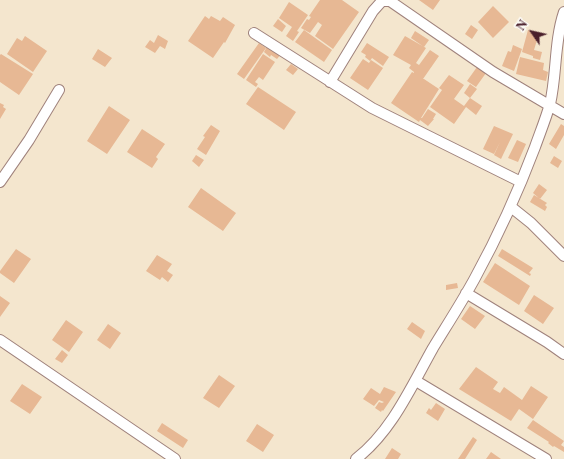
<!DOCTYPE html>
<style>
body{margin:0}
#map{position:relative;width:564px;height:459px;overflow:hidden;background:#f4e6ce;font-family:"Libre Caslon Text",serif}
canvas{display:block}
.north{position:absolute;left:512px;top:12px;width:40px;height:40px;-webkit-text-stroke:3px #fdfcf7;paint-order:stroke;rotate:304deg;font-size:11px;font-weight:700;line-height:16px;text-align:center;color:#4a1f2b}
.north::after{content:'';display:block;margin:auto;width:14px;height:18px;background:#4a1f2b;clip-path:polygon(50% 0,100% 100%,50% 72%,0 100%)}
</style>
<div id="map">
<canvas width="564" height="459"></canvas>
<div class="north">N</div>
</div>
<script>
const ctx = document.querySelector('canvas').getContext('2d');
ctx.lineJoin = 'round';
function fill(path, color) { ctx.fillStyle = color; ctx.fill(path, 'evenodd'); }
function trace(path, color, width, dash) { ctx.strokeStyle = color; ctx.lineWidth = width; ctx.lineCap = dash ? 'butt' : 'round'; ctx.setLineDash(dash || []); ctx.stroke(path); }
fill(new Path2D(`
 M320,0H342L359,12L333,49L315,36L322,25L318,22L310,33L301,28L307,19L309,20L311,17L309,16Z
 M419,0H440L433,10Z
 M289,2L308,15L297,31L299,32L293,41L286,36L292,27L279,18Z
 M493,6L509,22L493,38L478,22Z
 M205,16L209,19L211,16L220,21L223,17L235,25L225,43L224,42L213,58L188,41Z
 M278,19L286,26L282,32L273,26Z
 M471,25L478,30L472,39L465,34Z
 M304,30L332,50L324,62L295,42Z
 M528,30L539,33L534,50L542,52L540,60L533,58V56L522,52Z
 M415,31L429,40L424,47L411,38Z
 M158,35L168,41L165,49L160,46L155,53L145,47L150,40L154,43Z
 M25,36L47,51L33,72L7,54L17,38L22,41Z
 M405,36L426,48L416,63L419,65L430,50L439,56L423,79H424L439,89L421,118H422L428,109L436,114L433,119H434L428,126L420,120L419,122L391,103L412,72L414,73V72L409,68L411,65L393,55Z
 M259,43L266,48L244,79L237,74Z
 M367,43L389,57L383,66L372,58L370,61L365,57L366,55L361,52Z
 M268,45L282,53L277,59L271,55L270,57L264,52Z
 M513,45L522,49L514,71L502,66L508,51L511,52Z
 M98,49L112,58L105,67L92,59Z
 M1,54L33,74L19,95L0,82V55Z
 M263,54L275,62L263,80L259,77L255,82L258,84L256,87L246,80Z
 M520,57L544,63L543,70L548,72L546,81L516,74Z
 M363,59L369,63L371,60L383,68L368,90L350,78Z
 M291,64L298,69L293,75L286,70Z
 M477,67L486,73L476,87L467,81Z
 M449,75L464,85L454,99L464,106L470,98L482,106L476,115L466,107L454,124L430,107L442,90L439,88Z
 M470,84L477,89L470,98L464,93Z
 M258,87L296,112L284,130L246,104Z
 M0,103L4,105L3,107L6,109L0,119Z
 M109,106L130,120L107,154L87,141Z
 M561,124L564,126V135L556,149L549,144Z
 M211,125L220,131L206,155L197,149L205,137L203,136Z
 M494,126L513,134L501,159L494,155L500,142L494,154L483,149Z
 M142,129L165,144L156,157L158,159L152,168L127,152Z
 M517,140L526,144L518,162L508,158Z
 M196,155L204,160L199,167L192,161Z
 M554,156L562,161L558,168L550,163Z
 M539,184L547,190L540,199L533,193Z
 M201,188L236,213L223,231L188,207Z
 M534,195L547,203L545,205L547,207L545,211L530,202Z
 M16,249L31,259L14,283L0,273V271Z
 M502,249L533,268L529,273L531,274L530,276L498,256Z
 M157,255L172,264L167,271L173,275L168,282L162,277L160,280L146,271Z
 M495,263L530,286L519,305L483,282Z
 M457,283L458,288L446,290V285Z
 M534,295L554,308L543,324L524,311Z
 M0,296L10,303L0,317Z
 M470,306L485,316L475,329L461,319Z
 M66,320L83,332L69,352L52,340Z
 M412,322L425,331L421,339L407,329Z
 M108,324L121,333L110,349L97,340Z
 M62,350L68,355L62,363L55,359Z
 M476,367L498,382L493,389L500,393L504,387L522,400L531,386L548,397L533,419L519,409L511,421L459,389Z
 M219,375L235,386L219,408L203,398Z
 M22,384L42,397L30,414L10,401Z
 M384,387L396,392L383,411L382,410L381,412L375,408L379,402L382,403L384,402L379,400L374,406L363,399L371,388L380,394Z
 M436,403L445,409L438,421L426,413L429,408L431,410Z
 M533,420L564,441L561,445L564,447V452L554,446L553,447L548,443L549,442L527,428Z
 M162,423L188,440L183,448L157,431Z
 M257,424L274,435L263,452L246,441Z
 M473,437L477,440L465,459H458Z
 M392,448L401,454L398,459H385Z
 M491,452L501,459H486Z`), '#e7b894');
const minor = new Path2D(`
 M254,33L372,108L521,182
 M330,82L373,11L382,1H390L493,72L564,114
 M0,182L29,140L59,90
 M511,207L531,223L564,256
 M466,293L547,342L564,354
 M0,340L175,459
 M416,381L546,459
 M356,459C392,431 411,387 433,348C447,325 462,302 475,278C498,236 518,192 535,147C540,133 546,118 550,104C557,74 554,42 564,12`);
trace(minor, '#9f827c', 12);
trace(minor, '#fff', 10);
</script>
